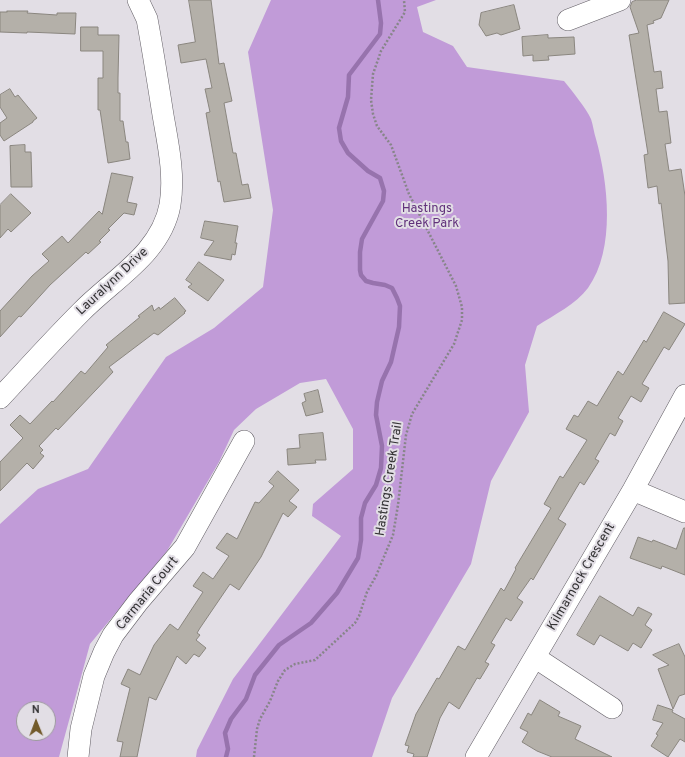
<!DOCTYPE html>
<style>
body{margin:0}
#map{position:relative;width:685px;height:757px;overflow:hidden;background:#e2dee5;font-family:Overpass,sans-serif}
canvas{display:block}
.north{position:absolute;left:16px;top:701px;width:40px;height:40px;box-sizing:border-box;background:#e2dee5;border:1px solid #9c999e;border-radius:50%;rotate:359deg;font-size:11px;font-weight:700;line-height:16px;text-align:center;color:#333234}
.north::after{content:'';display:block;margin:auto;width:14px;height:18px;background:#725a2b;clip-path:polygon(50% 0,100% 100%,50% 72%,0 100%)}
</style>
<div id="map">
<canvas width="685" height="757"></canvas>
<div class="north">N</div>
</div>
<script>
const ctx = document.querySelector('canvas').getContext('2d');
ctx.lineJoin = 'round';
function fill(path, color) { ctx.fillStyle = color; ctx.fill(path, 'evenodd'); }
function trace(path, color, width, dash) { ctx.strokeStyle = color; ctx.lineWidth = width; ctx.lineCap = dash ? 'butt' : 'round'; ctx.setLineDash(dash || []); ctx.stroke(path); }
function drawText(font, color, halo, rows, align = 'center') {
  ctx.font = font + ' Overpass,sans-serif'; ctx.lineWidth = 4; ctx.setLineDash([]); ctx.textBaseline = 'middle'; ctx.strokeStyle = halo; ctx.fillStyle = color; for (const [text, x, y, turn = 0] of rows) {
    ctx.save(); ctx.translate(x, y); ctx.rotate((+turn || 0) * Math.PI / 180); ctx.textAlign = isNaN(turn) ? turn : align; if (halo) ctx.strokeText(text, 0, 0); ctx.fillText(text, 0, 0); ctx.restore();
  }
}
fill(new Path2D(`
 M271,0H436L417,7L423,32L453,46L467,67L564,81C572,91 586,108 591,119C593,125 594,133 596,139C608,182 616,249 588,288C576,304 554,315 537,326L525,365L529,412L491,481L471,564L392,698L372,757H196L197,750L233,679L341,536L312,516L313,504L353,469V429L326,379L300,383L256,409L234,430L219,462L167,551L90,644L59,757H0V524L38,489L88,469L166,357L214,328L263,287L273,210L248,52ZM24,709H48V733H24Z`), '#c19bd8');
trace(new Path2D(`
 M226,757L228,749L225,733L231,719L246,699L255,675L279,645L311,623L337,593L358,558L361,540V518L365,503L376,485L381,468L382,446L376,415L377,402L382,381L391,362L399,327L400,306L397,298L392,288L385,285L373,283L366,281L361,275L360,270V252L362,239L383,201L384,191L380,178L368,171L348,153L341,141L339,128L348,97L349,75L380,34L381,23L378,0`), '#9773ad', 4.5);
const building = new Path2D(`
 M189,0H211L219,64L224,63L232,101L224,103L233,153H236L242,185L248,184L251,198L224,202L220,181L218,182L206,113L210,112L205,89L212,88L206,59L181,63L178,45L195,42Z
 M637,0H669L661,18L653,21L654,23L647,25L654,72L661,71L663,88L656,89L659,112L667,111L671,143L665,144L669,171L681,169L685,196V303L669,304L668,261L661,203L659,204L657,186L648,188L644,155L648,154L629,35L639,33L630,7L632,2Z
 M514,5L520,29L501,35L497,33L486,36L479,25L481,13Z
 M7,11H28L27,13L57,15V13H76L75,34L27,32V33L0,32V12H7Z
 M81,27H98V35H119L118,78V93H120V121H123L126,142H128L130,159L108,163L100,110H98V78H103V51H81Z
 M548,35V38L574,37L575,54L548,56L549,60L533,61V55L523,56L522,37Z
 M10,89L15,97L18,95L37,118L33,121V122L4,141L0,135V123L7,118L0,107V95Z
 M25,145V152H31L32,187H11L10,146Z
 M112,173L133,177L127,202L137,204L134,215L124,213L108,229L110,230L99,241L101,242L88,254L86,252L50,285L21,317L19,316L0,337V311L32,276L49,261L42,254L62,236L68,243L99,211L102,214Z
 M11,194L31,213L11,232L8,229L0,238V205Z
 M205,221L238,226L235,243H237L235,255L232,254L231,260L204,255L214,241L201,238Z
 M199,262L224,280L208,301L188,287L192,284L186,280Z
 M175,298L186,311L184,312L185,313L158,335L154,333L109,367L113,372L58,430L56,428L39,446L43,450L40,453L44,456L33,469L27,463L0,491V462L23,438L10,425L20,415L30,424L52,401L53,402L81,371L85,374L108,347L106,345L140,317L138,316L152,305L154,311L159,307L160,309Z
 M664,312L685,324L669,350L664,347L642,384L649,388L641,402L631,396L618,418L623,421L615,436L610,433L595,459L599,461L584,485L580,482L558,519L566,524L533,580L531,578L517,598L523,602L511,621L506,618L491,643L495,645L485,662L489,664L480,679L477,678L459,709L449,702L440,718L427,757H413L414,754L407,752L409,746L405,745L416,714L437,678L439,679L458,646L465,650L501,588L504,591L516,569L515,568L551,508L544,504L560,476L563,478L587,440L566,429L574,415L578,417L588,401L597,406L618,371L623,375L644,340L646,342Z
 M318,390L323,412L306,416L302,403L306,401L304,394Z
 M323,433L326,460H315L316,463L288,465L287,449L300,448L299,435Z
 M278,471L299,490L289,501L297,507L288,517L283,513L261,557L239,590L230,584L200,628L197,633L200,635L196,640L206,648L199,657L194,654L186,664L177,656L156,700L149,697L137,757H120L123,742L117,741L130,688L121,684L128,669L140,675L154,645L170,624L178,630L203,592L193,586L203,572L213,579L229,556L216,548L227,533L237,539L255,502L259,503L274,486L269,482Z
 M684,528H685V575L662,566L661,569L630,558L638,537L652,542L653,540L676,549Z
 M600,596L633,616L638,607L652,614L645,625L652,630L641,648L633,643L628,651L600,635L594,645L577,635Z
 M679,644L685,657V694L679,696L673,709L658,669L669,665L653,655Z
 M540,700L560,712L558,716L581,726L575,739L612,757H552L537,751L522,742L528,732L520,728L528,713L531,715Z
 M658,705L673,710L672,712L685,719V742L680,739L668,757L651,746L658,735L656,734L663,723L653,720Z`);
fill(building, '#b4b0a9');
trace(building, '#8a867f', 1);
const minor = new Path2D(`
 M568,20L620,0
 M0,398C27,369 53,340 81,312C113,279 161,254 170,205C175,175 168,144 163,115C158,83 153,51 147,19L138,0
 M633,490L685,512
 M536,658L612,708
 M78,757L81,729L94,676L104,652L113,635L138,602L185,547L244,441
 M476,757L633,490L685,395`);
trace(minor, '#615d64', 22);
trace(new Path2D(`
 M254,757L257,729L260,719L270,701L278,681L285,670L295,664L315,660L355,623L359,616L367,592L376,576L393,535L398,505L406,435L412,414L454,344L462,320V307L456,286L409,194L391,145L377,126L373,114L371,100L373,74L381,51L405,12L404,0`), '#878589', 2.5, [2, 2]);
trace(minor, '#fff', 21);
drawText('13px', '#61327b', '#e2dee5', [
 ["Hastings",427,209],
 ["Creek Park",427,224]
]);
drawText('13px', '#333234', '#e2dee5', [
 ["Lauralynn Drive",113,282,-43],
 ["Hastings Creek Trail",390,479,-81],
 ["Kilmarnock Crescent",582,577,-60],
 ["Carmaria Court",148,594,-51]
]);
</script>
